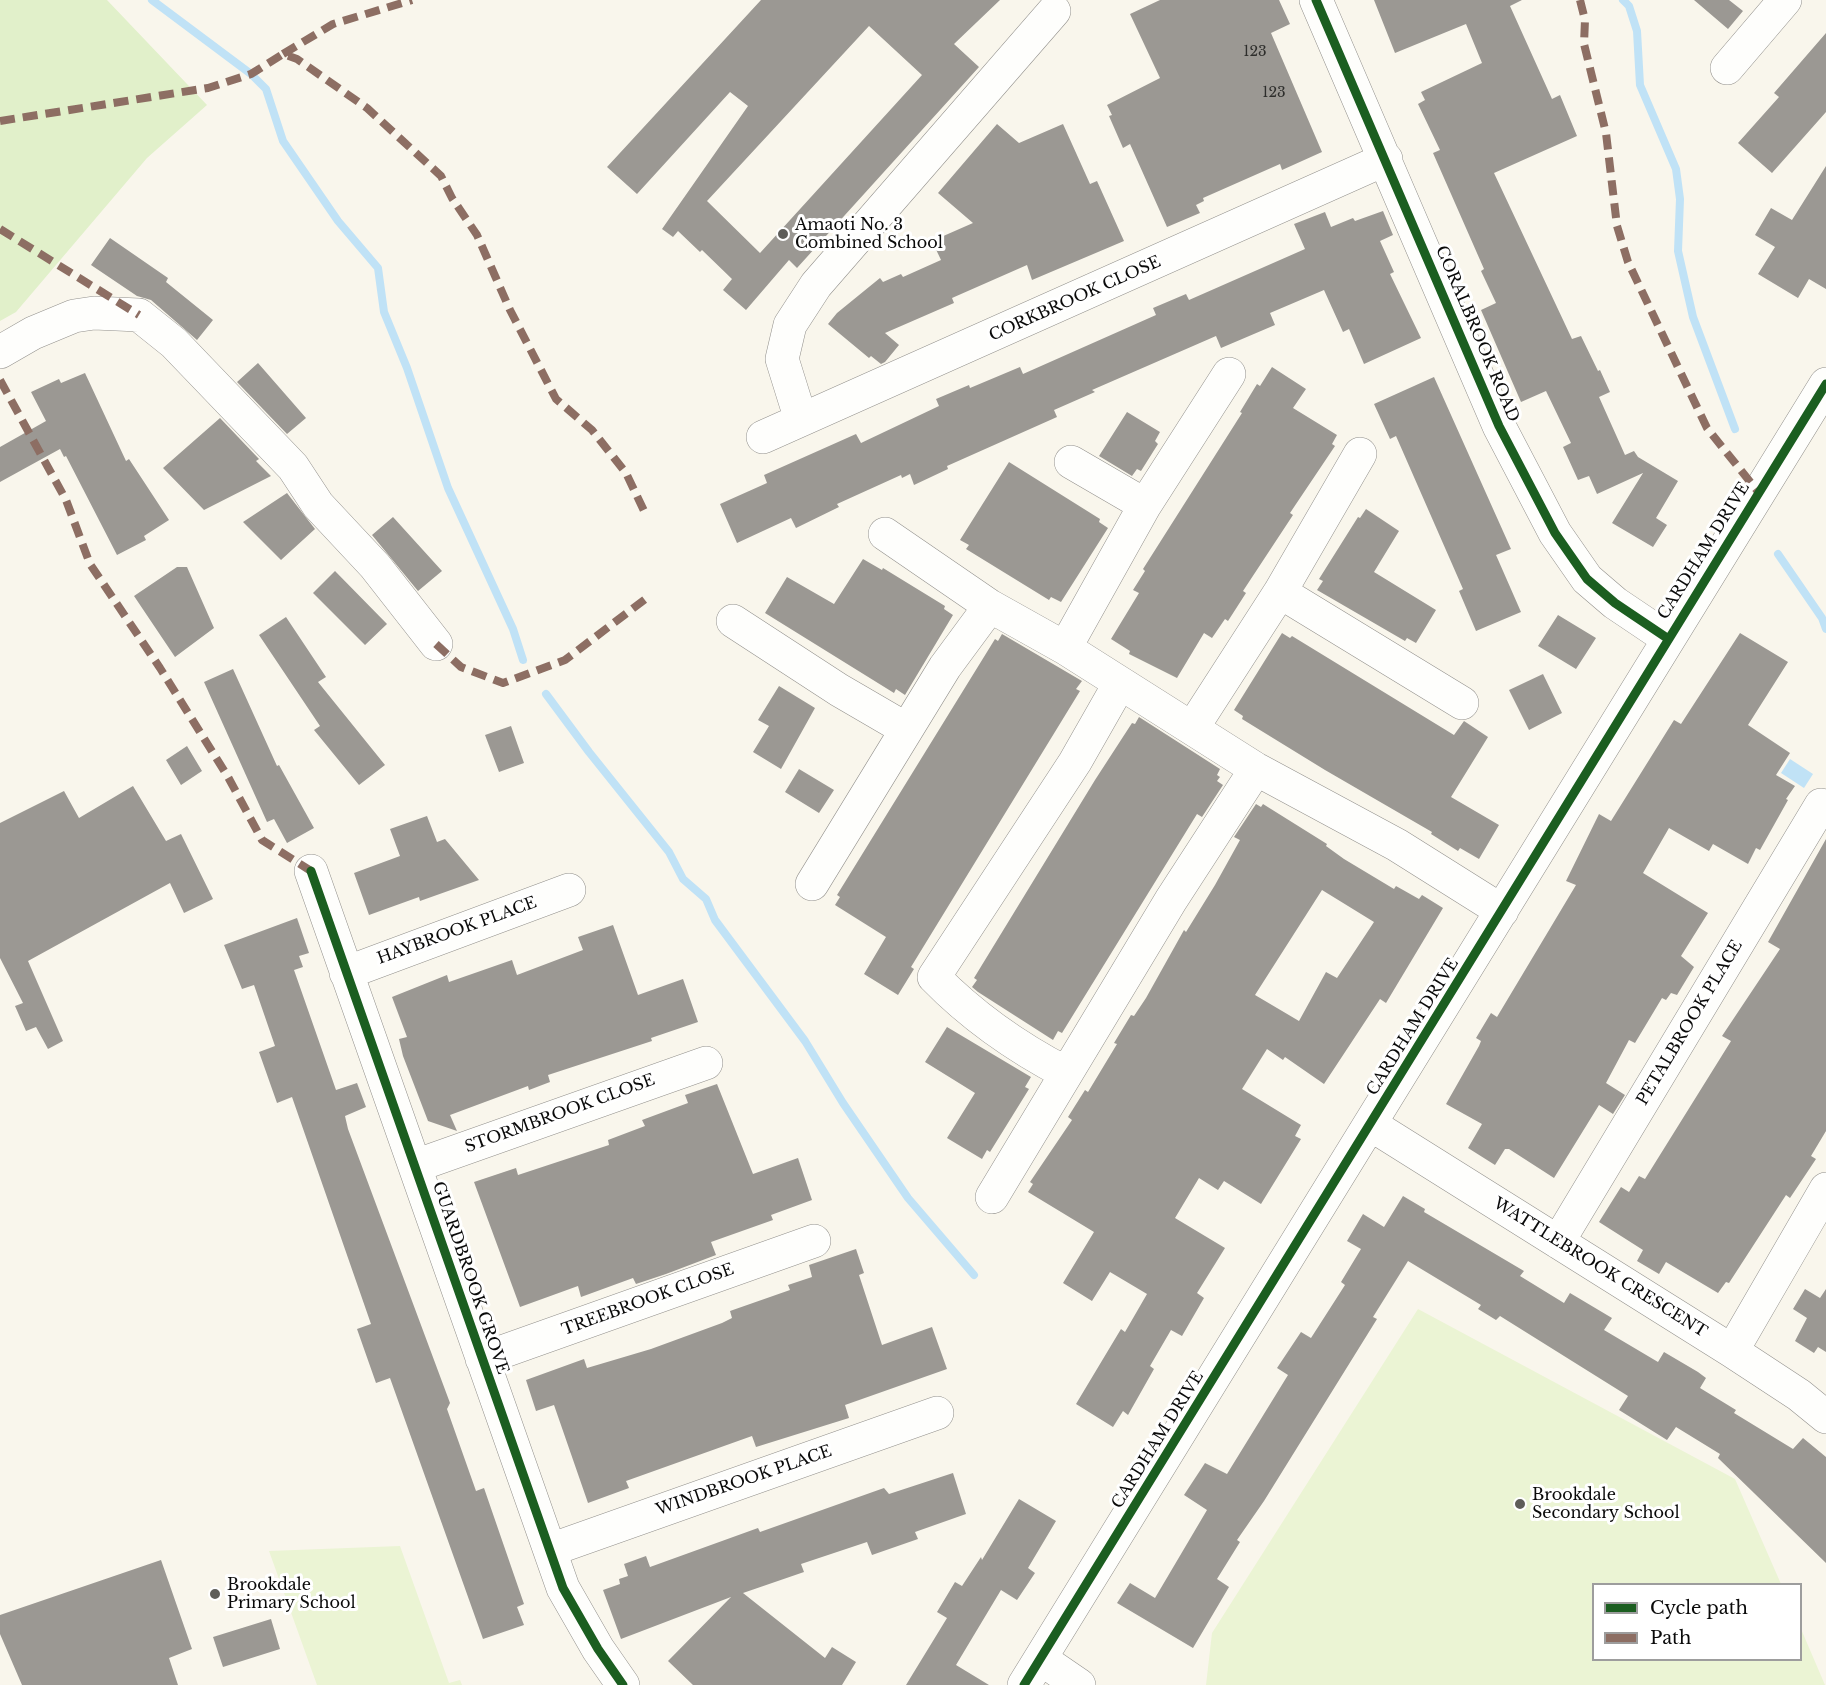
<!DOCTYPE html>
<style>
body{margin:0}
#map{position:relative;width:1826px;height:1685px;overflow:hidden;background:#f9f6ec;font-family:"Libre Baskerville",serif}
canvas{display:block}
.legend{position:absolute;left:1592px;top:1583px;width:210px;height:78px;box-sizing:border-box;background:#fff;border:2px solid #9d9d9d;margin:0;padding:8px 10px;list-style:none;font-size:18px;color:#0a0a0a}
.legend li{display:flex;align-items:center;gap:12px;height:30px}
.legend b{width:30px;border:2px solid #9d9d9d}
</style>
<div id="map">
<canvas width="1826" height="1685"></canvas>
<ul class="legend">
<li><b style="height:8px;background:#1b5e20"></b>Cycle path</li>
<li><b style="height:8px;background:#8d6e63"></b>Path</li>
</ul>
</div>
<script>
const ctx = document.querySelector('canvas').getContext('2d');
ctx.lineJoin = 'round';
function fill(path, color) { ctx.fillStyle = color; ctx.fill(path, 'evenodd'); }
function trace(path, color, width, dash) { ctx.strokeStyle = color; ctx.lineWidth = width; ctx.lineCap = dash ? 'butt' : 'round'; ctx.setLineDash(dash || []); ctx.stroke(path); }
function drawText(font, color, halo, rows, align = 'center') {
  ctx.font = font + ' "Libre Baskerville",serif'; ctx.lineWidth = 6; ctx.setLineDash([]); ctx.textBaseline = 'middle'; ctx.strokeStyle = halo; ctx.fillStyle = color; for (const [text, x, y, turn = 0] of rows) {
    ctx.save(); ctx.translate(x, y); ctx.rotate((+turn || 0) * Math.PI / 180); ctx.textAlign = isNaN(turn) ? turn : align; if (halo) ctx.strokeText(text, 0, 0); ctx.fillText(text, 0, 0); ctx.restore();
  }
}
fill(new Path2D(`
 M0,0H107L207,105L147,158L16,312L0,321Z`), '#e1f0ca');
fill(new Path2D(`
 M1418,1309L1735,1479L1781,1584H1594V1660H1800L1801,1629L1825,1685H1206L1212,1633Z
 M400,1546L449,1683L460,1680L462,1685H317L269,1551Z`), '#ebf4d4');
fill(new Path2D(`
 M1790,759L1813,774L1804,788L1781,773Z`), '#c0e2f6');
trace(new Path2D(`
 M152,0L251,74L266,89L283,141L338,221L378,268L384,312L407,368L448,488L513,629L523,660
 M1623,0L1629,6L1637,31L1640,85L1676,169L1680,199L1678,251L1693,317L1735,429
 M1778,554L1822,618L1826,629
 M546,694L589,752L669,852L683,879L706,899L715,920L805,1041L843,1103L908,1198L974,1275`), '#c0e2f6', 8);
fill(new Path2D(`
 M761,0H1000L954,44L979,67L797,268L789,260L746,310L723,290L732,279L702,250L700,252L678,231L673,237L662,229L748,106L730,92L637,194L607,167ZM869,26L922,75L760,253L707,201Z
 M1160,0H1279L1290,24L1271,33L1322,152L1282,170L1280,164L1203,198L1204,201L1196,205L1200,213L1167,227L1130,144L1123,148L1109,116L1112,115L1107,105L1160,78L1130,14Z
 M1374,0H1522L1510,6L1552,99L1560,95L1577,136L1494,173L1572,339L1581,336L1598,371L1600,370L1610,392L1599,397L1625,455L1634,451L1638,457L1678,481L1656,518L1667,525L1653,547L1612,523L1643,473L1597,494L1589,476L1578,480L1563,447L1571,443L1546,391L1521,402L1481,310L1496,303L1481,271L1484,269L1433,153L1440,150L1418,104L1425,100L1421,92L1482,63L1466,24L1395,53Z
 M1694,0H1729L1743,11L1728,29Z
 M1826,33V112L1772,173L1738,143L1779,97L1774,93Z
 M997,124L1019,143L1063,124L1090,184L1097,181L1124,241L1032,280L1027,265L952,298L954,303L885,333L899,345L885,362L881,364L871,356L869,358L828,324L837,313L880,278L883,282L901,274L903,277L941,260L932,241L973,223L938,193Z
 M1826,166V289L1809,279L1798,298L1758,274L1775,247L1755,235L1771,208L1792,220Z
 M1383,211L1393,235L1380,241L1394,272L1390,274L1421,338L1364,364L1349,329L1343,332L1324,290L1270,313L1275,325L1221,348L1216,336L1092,390L1095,392L1054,410L1057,417L947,466L948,469L914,485L910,474L902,478L901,475L837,504L839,507L796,528L791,518L737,543L720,504L767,483L764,475L856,434L861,443L939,406L936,399L969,385L970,388L1020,367L1023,374L1156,315L1153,308L1186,294L1189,300L1305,249L1294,224L1325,212L1331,227L1353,218L1355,221Z
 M110,238L168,278L166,282L213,320L197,340L151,300L137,296L91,265Z
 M258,363L306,418L287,434L237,382Z
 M1272,367L1306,389L1293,408L1337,435L1332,444L1335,446L1290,513L1293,515L1243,591L1246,593L1228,621L1225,619L1212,638L1204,633L1177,678L1129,654L1130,651L1111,639L1139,593L1133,590L1145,571L1143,569L1242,413L1240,412L1257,384L1260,386Z
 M85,373L126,461L129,459L169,520L144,536L146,540L117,555L66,456L64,457L60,449L0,482V447L46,421L31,392L59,379L61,383Z
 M1434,377L1511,549L1496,555L1521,612L1476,631L1459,591L1463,589L1396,436L1390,439L1374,404Z
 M1127,412L1160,432L1155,441L1158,444L1141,471L1137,469L1132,476L1099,456Z
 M220,418L259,459L256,461L271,476L204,510L163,468Z
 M1009,462L1100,519L1099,522L1108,528L1061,602L1051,597L1049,600L966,549L969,545L960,540Z
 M287,493L315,529L281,560L243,522Z
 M1366,509L1399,531L1374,572L1436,610L1416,643L1407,638L1405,641L1317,590L1323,581L1319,579L1358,517L1360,518Z
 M393,517L442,571L418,591L372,535Z
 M863,559L882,570L883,568L945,606L944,609L953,615L905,695L896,689L894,693L765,613L787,577L834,604Z
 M177,567H187L214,628L175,657L134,596Z
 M335,571L387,624L365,645L313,593Z
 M1558,615L1596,638L1576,669L1538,646Z
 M286,617L326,677L318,682L385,765L359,785L314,730L320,726L259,635Z
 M1282,633L1290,638L1292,636L1454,735L1464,721L1488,737L1451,797L1499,825L1479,859L1460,848L1458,851L1431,834L1432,832L1325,770L1242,719L1243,716L1234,710Z
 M1740,633L1788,662L1748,725L1790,753L1776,775L1795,786L1786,799L1788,800L1760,850L1756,848L1748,864L1713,844L1709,851L1669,828L1643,873L1708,913L1681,956L1694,967L1677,995L1671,993L1666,1000L1662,998L1635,1043L1629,1040L1606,1083L1625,1095L1613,1114L1599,1105L1554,1178L1509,1149H1505L1495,1165L1468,1148L1482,1124L1446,1104L1479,1046L1481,1041L1476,1038L1491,1013L1497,1017L1576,885L1566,881L1599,814L1611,821L1674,720L1681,724Z
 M1002,634L1082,681L1076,689L1080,691L911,967L914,969L898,995L864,974L886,937L835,905L840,897L837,895L995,639L998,641Z
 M233,669L277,766L279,765L314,828L287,843L274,819L267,822L204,682Z
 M1543,674L1562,713L1529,730L1509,690Z
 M779,686L815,708L781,769L753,752L769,726L758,720Z
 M1139,717L1220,769L1217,775L1220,777L1217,781L1223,785L1202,817L1197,814L1062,1033L1058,1031L1053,1040L978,992L972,987L977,980L974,978L1095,780L1132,723L1135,724Z
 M511,726L524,763L499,772L485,735Z
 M187,746L202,771L181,785L166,760Z
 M799,769L834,790L819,813L785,792Z
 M133,786L166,841L181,834L213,899L184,913L170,883L28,961L63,1041L48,1049L36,1027L26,1031L15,1006L23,1003L0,958V823L64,791L79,818Z
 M1256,804L1261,807L1263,804L1327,844L1326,846L1344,859L1394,889L1396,886L1419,899L1422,895L1443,908L1386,1003L1380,999L1324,1084L1285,1057L1283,1060L1267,1049L1242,1089L1301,1125L1295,1136L1301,1139L1261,1204L1224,1181L1218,1190L1199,1178L1175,1218L1225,1248L1197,1293L1204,1298L1182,1336L1171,1330L1150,1366L1154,1369L1128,1415L1123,1411L1113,1427L1076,1404L1121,1329L1125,1332L1147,1294L1110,1272L1092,1301L1063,1283L1094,1232L1028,1192L1033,1184L1030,1182L1072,1120L1068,1117L1085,1090L1088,1092L1117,1044L1114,1043L1131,1015L1134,1016L1146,998L1184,930L1186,932L1215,885L1240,840L1234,837ZM1322,890L1374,922L1337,978L1326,972L1299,1021L1255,995Z
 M427,816L437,842L445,839L479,880L420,901L419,897L369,915L354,873L400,856L390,829Z
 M1826,839V1131L1811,1156L1816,1159L1790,1198L1786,1195L1729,1283L1726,1282L1718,1293L1666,1262L1659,1274L1637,1261L1643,1250L1599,1222L1621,1187L1629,1192L1639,1176L1645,1179L1731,1041L1722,1036L1780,949L1768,942Z
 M297,918L309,953L299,956L303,967L294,970L336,1090L357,1083L366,1107L345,1116L348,1129L450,1403L447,1409L476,1491L484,1488L524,1604L517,1607L524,1625L483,1639L390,1378L376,1383L357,1329L371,1324L292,1097L277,1103L259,1052L275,1046L254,985L242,989L224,945Z
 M613,925L638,995L683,979L698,1022L651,1038L652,1041L548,1075L550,1082L529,1090L528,1086L450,1115L457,1131L428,1121L403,1056L399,1039L407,1037L392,997L447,975L449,982L512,960L517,975L583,950L578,937Z
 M947,1027L1031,1077L1025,1087L1029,1089L990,1152L987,1150L982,1159L947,1138L975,1093L925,1062Z
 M717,1084L753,1174L798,1158L812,1200L771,1215L773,1220L711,1242L716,1255L666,1274L636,1284L633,1278L581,1297L578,1286L520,1307L474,1182L516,1168L518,1175L609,1145L608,1140L645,1126L642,1120L688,1103L685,1095Z
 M1403,1196L1425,1209L1424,1212L1524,1271L1520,1276L1564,1303L1570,1293L1612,1318L1604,1330L1658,1362L1664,1352L1698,1372L1706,1378L1700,1388L1736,1410L1734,1413L1793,1449L1803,1438L1826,1457V1563L1718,1458L1720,1454L1676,1427L1667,1440L1619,1410L1628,1396L1500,1316L1496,1320L1478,1309L1481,1305L1408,1261L1373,1317L1377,1319L1264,1501L1237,1540L1240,1542L1217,1579L1229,1587L1193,1648L1117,1603L1130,1583L1155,1598L1207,1510L1184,1495L1205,1463L1227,1474L1288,1375L1277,1368L1301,1332L1311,1338L1345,1285L1341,1282L1361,1249L1347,1241L1363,1214L1384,1227Z
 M856,1249L864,1273L859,1275L882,1345L932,1327L947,1369L845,1405L849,1418L756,1447L752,1436L626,1481L629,1488L588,1503L554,1405L536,1411L526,1380L584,1359L587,1368L651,1349L722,1323L732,1318L730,1311L790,1290L788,1285L812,1277L809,1265Z
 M1805,1289L1820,1298L1826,1289V1352L1818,1347L1814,1353L1795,1341L1807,1318L1793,1309Z
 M953,1473L966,1514L915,1532L918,1539L872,1555L867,1542L801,1564L804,1572L743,1593L825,1658L832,1647L856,1662L842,1685H693L668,1661L731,1597L621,1639L603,1590L620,1584L619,1579L628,1576L624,1564L646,1556L650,1567L758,1528L760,1532L884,1488L889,1494Z
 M1019,1499L1056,1521L1028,1568L1035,1573L1017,1600L1001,1590L956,1665L989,1685H906L947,1618L937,1612L955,1582L962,1586L981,1557L982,1560Z
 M161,1560L192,1649L169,1658L178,1685H22L0,1634V1615Z
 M271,1619L280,1649L223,1667L213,1637Z`), '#9b9893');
const minor = new Path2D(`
 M1316,0L1499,426L1555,533L1587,579L1615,603L1667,638
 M1727,68L1785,0
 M0,352L33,333L74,316L94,313L139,315L174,343L293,467L318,505L375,566L436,644
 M801,420L782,359L790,325L816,285L1054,11
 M763,437L1386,159
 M1071,462L1145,505
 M885,534L990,606L1065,648L1256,769L1397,845L1502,911
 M1280,592L1462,703
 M733,621L839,690L906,729
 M1065,648L1145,505L1229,374
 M1193,727L1280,592L1360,454
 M311,871L563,1588L598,1649L623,1685
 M812,884L945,667L990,606
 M346,973L569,890
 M1066,1073C1016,1047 973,1017 934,977L1075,762L1120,683
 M1370,1124L1732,1351L1799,1395L1826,1417
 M415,1166L706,1063
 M992,1197L1171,900L1256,769
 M1558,1242L1821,805
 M1732,1351L1826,1189
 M482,1359L814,1241
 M550,1550L937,1413
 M1041,1659L1079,1685
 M1024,1685C1291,1251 1558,817 1826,384`);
trace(minor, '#92908c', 34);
trace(minor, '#fefefc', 33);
trace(new Path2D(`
 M1580,0L1585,20L1584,44L1606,133L1617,226L1628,262L1707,428L1759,493
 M283,54L333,24L412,0
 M0,121L208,88L251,74L283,54L297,59L367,108L441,176L452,198L477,235L510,310L556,399L592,430L626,473L647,517
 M0,229L139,315
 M0,380L66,500L90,564L160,668L228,777L262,840L311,871
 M436,644L461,667L503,683L565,660L648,597`), '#8d6e63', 8, [15, 8]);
trace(new Path2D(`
 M1316,0L1499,426L1555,533L1587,579L1615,603L1667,638
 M311,871L563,1588L598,1649L623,1685
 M1024,1685C1291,1251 1558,817 1826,384`), '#1b5e20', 9);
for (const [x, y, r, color] of [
 [783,234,6,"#5e5d59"],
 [1520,1504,6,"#5e5d59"],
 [215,1594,6,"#5e5d59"]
]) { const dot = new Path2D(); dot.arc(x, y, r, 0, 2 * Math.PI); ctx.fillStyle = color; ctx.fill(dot); trace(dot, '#fff', 2); }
drawText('14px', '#2e2e2c', null, [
 ["123",1255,52],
 ["123",1274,93]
]);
drawText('16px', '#0a0a0a', '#fff', [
 ["Amaoti No. 3",795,225],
 ["Combined School",795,243],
 ["Brookdale",1532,1495],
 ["Secondary School",1532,1513],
 ["Brookdale",227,1585],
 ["Primary School",227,1603]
], 'left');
drawText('16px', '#0a0a0a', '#fff', [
 ["CORKBROOK CLOSE",1075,299,-24],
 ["CORALBROOK ROAD",1477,334,67],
 ["CARDHAM DRIVE",1704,551,-58],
 ["HAYBROOK PLACE",457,931,-20],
 ["PETALBROOK PLACE",1690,1023,-59],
 ["CARDHAM DRIVE",1413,1027,-58],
 ["STORMBROOK CLOSE",560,1114,-20],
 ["WATTLEBROOK CRESCENT",1600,1268,32],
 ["GUARDBROOK GROVE",470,1278,71],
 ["TREEBROOK CLOSE",648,1300,-20],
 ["CARDHAM DRIVE",1158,1440,-58],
 ["WINDBROOK PLACE",744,1481,-19]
]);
</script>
